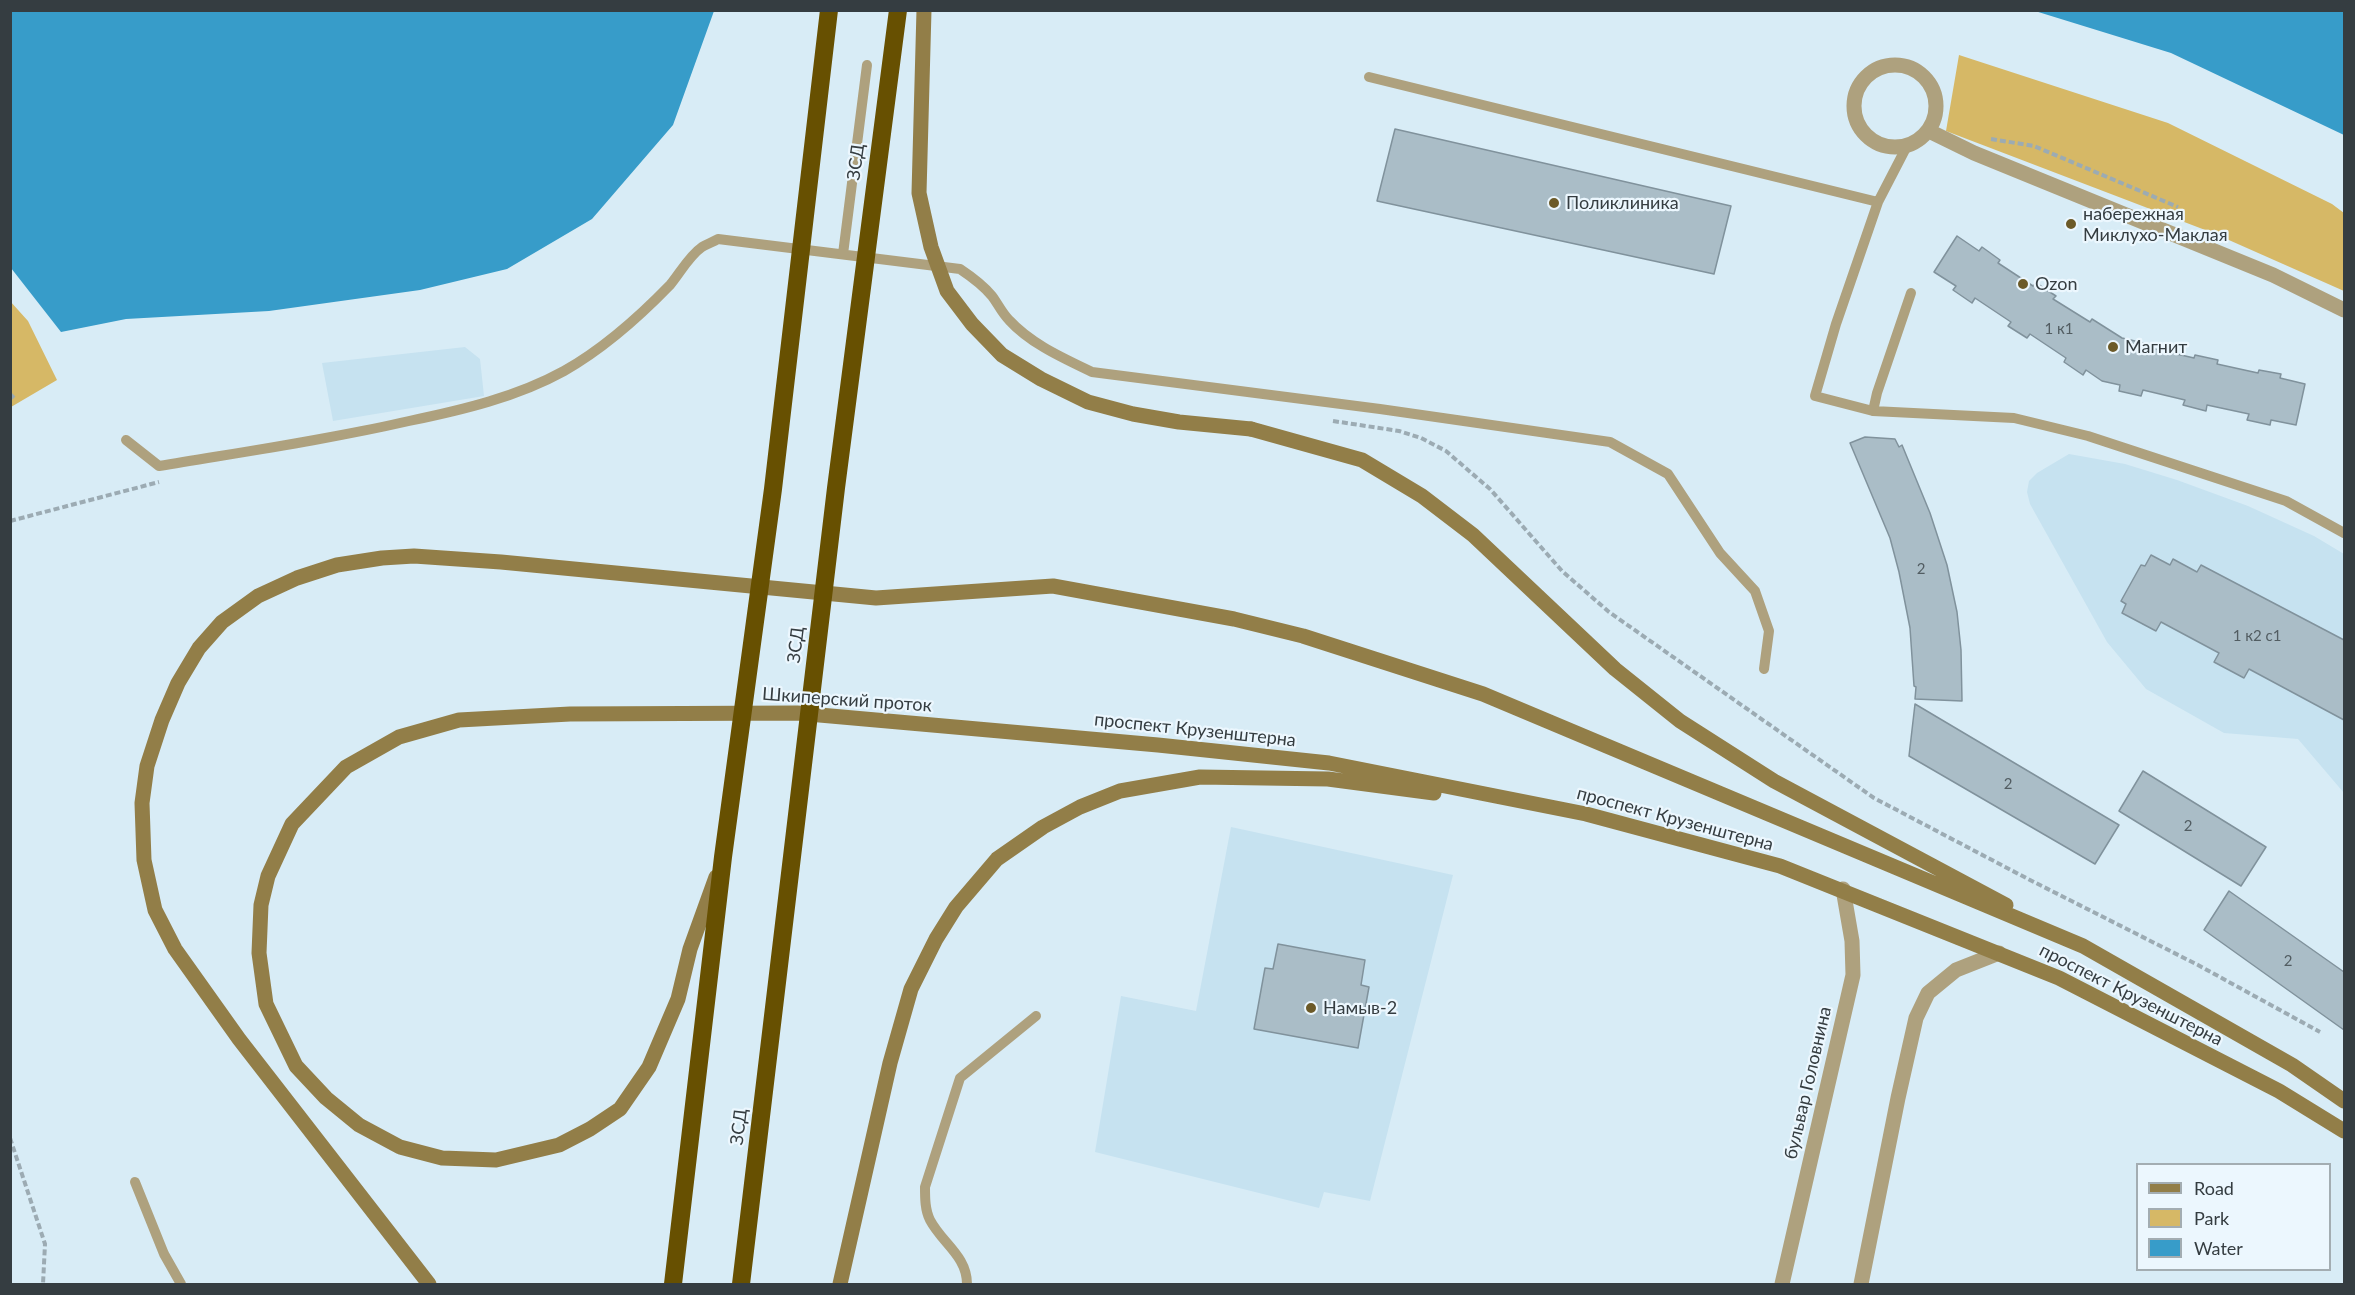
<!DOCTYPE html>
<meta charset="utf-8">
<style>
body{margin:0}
#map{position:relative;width:2355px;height:1295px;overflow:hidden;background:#d8ecf6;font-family:Lato,sans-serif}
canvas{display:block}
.frame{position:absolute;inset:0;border:12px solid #353d41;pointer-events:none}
.legend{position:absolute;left:2136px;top:1163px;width:195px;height:108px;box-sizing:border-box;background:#ecf7fe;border:2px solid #a3adb2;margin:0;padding:8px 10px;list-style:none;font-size:18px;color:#353d41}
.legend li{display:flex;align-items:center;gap:12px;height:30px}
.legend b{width:30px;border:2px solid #a3adb2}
</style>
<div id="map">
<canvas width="2355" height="1295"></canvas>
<div class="frame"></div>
<ul class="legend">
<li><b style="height:8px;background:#927e48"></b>Road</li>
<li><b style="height:16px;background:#d6b866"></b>Park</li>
<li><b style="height:16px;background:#379cc9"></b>Water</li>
</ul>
</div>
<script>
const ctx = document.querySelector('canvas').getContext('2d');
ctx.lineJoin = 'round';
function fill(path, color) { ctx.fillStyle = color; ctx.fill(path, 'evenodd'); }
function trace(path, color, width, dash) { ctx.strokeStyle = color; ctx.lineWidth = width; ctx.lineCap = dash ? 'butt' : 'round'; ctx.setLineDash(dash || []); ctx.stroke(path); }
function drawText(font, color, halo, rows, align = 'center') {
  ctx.font = font + ' Lato,sans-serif'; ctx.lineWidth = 4.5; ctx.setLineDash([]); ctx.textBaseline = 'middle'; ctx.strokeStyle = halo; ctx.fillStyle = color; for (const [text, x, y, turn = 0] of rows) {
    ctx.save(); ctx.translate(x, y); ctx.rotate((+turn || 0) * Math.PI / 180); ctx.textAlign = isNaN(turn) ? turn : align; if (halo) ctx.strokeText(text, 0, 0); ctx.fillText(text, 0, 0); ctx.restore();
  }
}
fill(new Path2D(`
 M465,347L480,359L484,396L333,421L322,363Z
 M2069,454L2125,464L2177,480L2248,506L2314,536L2344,554V793L2298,739L2224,733L2146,689L2107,642L2030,504L2027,492L2029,481L2037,473Z
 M1231,827L1453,875L1370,1201L1324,1192L1319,1208L1095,1152L1121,996L1196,1011Z`), '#c6e2f0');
fill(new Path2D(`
 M1959,55L2168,123L2332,204L2344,213V291L2213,233L1946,131Z
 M10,301L28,321L57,380L11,407Z`), '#d6b866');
fill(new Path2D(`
 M11,10H714V11L673,125L592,219L507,269L420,290L269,311L126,319L61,332L11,268Z
 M2035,11H2344V135L2171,53Z`), '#379cc9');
const building = new Path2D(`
 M1395,129L1731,206L1714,274L1377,201Z
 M1957,236L1979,251L1982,247L2000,260L1998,263L2033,286L2036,283L2056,296L2053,299L2090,322L2092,319L2122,338L2152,345L2151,348L2194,358L2195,355L2218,360L2217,364L2258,373L2259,370L2281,374L2280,378L2305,384L2296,425L2271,420L2270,425L2247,420L2249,414L2207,405L2206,411L2183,405L2185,400L2143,390L2141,396L2119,391L2120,385L2102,381L2086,370L2083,375L2064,362L2066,358L2030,334L2027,338L2008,326L2011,322L1975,298L1972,303L1953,290L1956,286L1934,272Z
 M1865,437L1895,439L1899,447L1902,445L1930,513L1947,565L1957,612L1961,650L1962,701L1915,699L1916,687L1914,686L1910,628L1899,572L1890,538L1850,443Z
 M2151,555L2170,565L2173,559L2197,572L2201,565L2344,640V720L2249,669L2244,678L2214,662L2219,653L2161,622L2156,631L2122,613L2126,604L2121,601L2141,565L2145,566Z
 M1915,704L2119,825L2095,864L1909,756Z
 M2143,771L2266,847L2241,886L2119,811Z
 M2229,891L2344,972V1030L2204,930Z
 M1278,944L1365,960L1361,985L1369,987L1358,1048L1254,1029L1265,968L1273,969Z`);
fill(building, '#aabdc7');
trace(building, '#80929c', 1.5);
trace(new Path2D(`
 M1991,139L2034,146L2178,207
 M10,394L14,398
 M1333,421L1399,431L1421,438L1446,451L1490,489L1562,571L1609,612L1874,798L2030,880L2198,965L2320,1032
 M10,521L159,482
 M10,1138L45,1244L43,1284`), '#9cabb3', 4, [6, 3]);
trace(new Path2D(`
 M1369,77L1878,202
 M1907,146L1878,202L1836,324L1815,396L1873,411L2014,418L2088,436L2286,501L2344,533
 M843,254L867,65
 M1873,411L1877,393L1911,293
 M126,440L159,466C242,452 326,440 409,421C462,410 517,397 564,371C603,349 639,317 670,285C680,273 689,256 702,247C707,244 713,242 718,239L960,269C972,277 983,285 992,296C998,304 1002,313 1009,320C1031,344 1063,358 1092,372L1380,409L1610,442L1668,474L1720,553L1755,591L1769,631L1764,669
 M135,1182L164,1254L181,1284
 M967,1284C967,1256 942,1243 930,1220C925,1210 925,1198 925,1187L960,1078L1036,1016`), '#aea17e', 10);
trace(new Path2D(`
 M1854 106a41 41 0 1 1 82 0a41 41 0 1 1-82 0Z
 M1929,131L1974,153L2273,275L2344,310
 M1782,1284L1853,975L1852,941L1843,889
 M1861,1284L1898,1098L1916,1018L1928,993L1956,970L1999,953`), '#aea17e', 15);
trace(new Path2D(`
 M1251,429L1362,460L1422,496L1473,535L1615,669L1680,721L1774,781L2006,905
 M716,877L690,949L678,999L649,1067L620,1109L590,1129L559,1145L496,1160L442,1158L400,1147L359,1125L326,1098L296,1066L266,1004L259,953L261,905L268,876L292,824L346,767L399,737L459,720L570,714L797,713L1158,745L1329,763L1586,814L1780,866L2059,978L2279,1091L2344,1131
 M429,1284L239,1039L175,949L155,910L144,860L142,803L147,766L162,720L178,683L199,648L222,622L258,596L297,578L337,565L382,558L414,556L501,562L876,598L1053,586L1234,619L1303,636L1483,694L2083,946L2292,1065L2344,1101
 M840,1284L890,1063L911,989L936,939L956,907L997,859L1043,827L1080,807L1120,791L1200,777L1328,779L1434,793`), '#927e48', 15);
trace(new Path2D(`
 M924,10L919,193L931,247L947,291L972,324L1002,355L1041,379L1088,402L1133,414L1179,422L1251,429`), '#927e48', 15);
trace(new Path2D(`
 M673,1284L723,857L773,489L829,10
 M741,1284L836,488L898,10`), '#675001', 18);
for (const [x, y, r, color] of [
 [1554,203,6,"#6c5a28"],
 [2071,224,6,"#6c5a28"],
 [2023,284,6,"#6c5a28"],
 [2113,347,6,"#6c5a28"],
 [1311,1008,6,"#6c5a28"]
]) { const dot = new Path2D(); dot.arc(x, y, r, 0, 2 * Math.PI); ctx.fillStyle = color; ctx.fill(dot); trace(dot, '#ecf7fe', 2); }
drawText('15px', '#525d62', null, [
 ["1 к1",2059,329],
 ["2",1921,569],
 ["1 к2 с1",2257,636],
 ["2",2008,784],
 ["2",2188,826],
 ["2",2288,961]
]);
drawText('18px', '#353d41', '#ecf7fe', [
 ["ЗСД",856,162,-82],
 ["ЗСД",796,645,-83],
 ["Шкиперский проток",847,700,4],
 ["проспект Крузенштерна",1195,730,6],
 ["проспект Крузенштерна",1675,819,15],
 ["проспект Крузенштерна",2131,995,27],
 ["бульвар Головнина",1808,1083,-77],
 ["ЗСД",739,1127,-83]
]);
drawText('18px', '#353d41', '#ecf7fe', [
 ["Поликлиника",1566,203],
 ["набережная",2083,214],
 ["Миклухо-Маклая",2083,235],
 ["Ozon",2035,284],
 ["Магнит",2125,347],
 ["Намыв-2",1323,1008]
], 'left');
</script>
